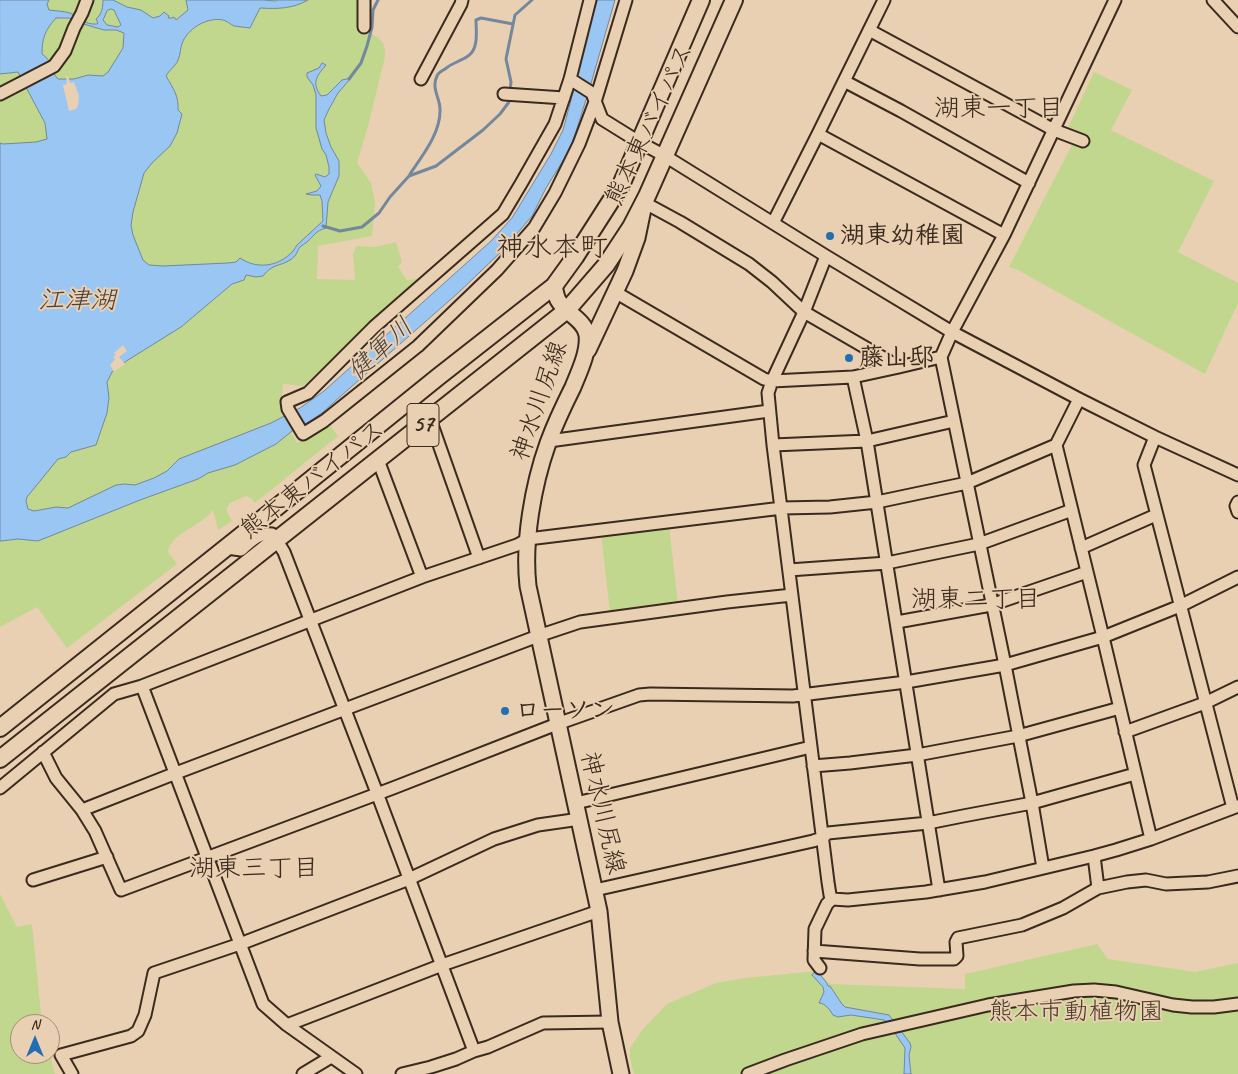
<!DOCTYPE html>
<meta charset="utf-8">
<style>
body{margin:0}
#map{position:relative;width:1238px;height:1074px;overflow:hidden;background:#ead0b2;font-family:Caveat,sans-serif}
canvas{display:block}
.north{position:absolute;left:10px;top:1014px;width:50px;height:50px;box-sizing:border-box;background:#ead0b2;border:1px solid #a48e77;border-radius:50%;rotate:0deg;font-size:14px;font-weight:700;line-height:20px;text-align:center;color:#3b2a1e}
.north::after{content:'';display:block;margin:auto;width:18px;height:22px;background:#1f6fb2;clip-path:polygon(50% 0,100% 100%,50% 72%,0 100%)}
</style>
<div id="map">
<canvas width="1238" height="1074"></canvas>
<div class="north">N</div>
</div>
<script>
const ctx = document.querySelector('canvas').getContext('2d');
ctx.lineJoin = 'round';
function fill(path, color) { ctx.fillStyle = color; ctx.fill(path, 'evenodd'); }
function trace(path, color, width, dash) { ctx.strokeStyle = color; ctx.lineWidth = width; ctx.lineCap = dash ? 'butt' : 'round'; ctx.setLineDash(dash || []); ctx.stroke(path); }
function drawText(font, color, halo, rows, align = 'center') {
  ctx.font = font + ' Caveat,"Klee One",sans-serif'; ctx.lineWidth = 4; ctx.setLineDash([]); ctx.textBaseline = 'middle'; ctx.strokeStyle = halo; ctx.fillStyle = color; for (const [text, x, y, turn = 0] of rows) {
    ctx.save(); ctx.translate(x, y); ctx.rotate((+turn || 0) * Math.PI / 180); ctx.textAlign = isNaN(turn) ? turn : align; if (halo) ctx.strokeText(text, 0, 0); ctx.fillText(text, 0, 0); ctx.restore();
  }
}
fill(new Path2D(`
 M0,0H359L367,31C380,39 386,40 385,57L368,126L357,163L371,183L375,202L372,236L318,246L317,279L355,280L353,254L357,246L375,247L396,242L402,262L398,267L407,280L426,278L303,386L283,384L281,413L297,443L327,421L338,436L255,503L251,498L246,496L230,503L226,510L232,521L218,530L213,510C203,524 179,531 171,544C170,544 168,551 168,552L177,564L67,648L37,607L0,627Z
 M1094,72L1132,90L1111,130L1214,181L1178,252L1238,283V303L1205,374L1016,269L1009,267L1072,145L1063,139Z
 M669,526L678,604L610,613L601,533Z
 M0,894L17,927L32,924L42,1024H20V1054H50L55,1074H0Z
 M1097,944L1108,959L1195,972L1238,963V1074H634L630,1058V1048L643,1029L667,1004L716,983L745,978L817,971L830,984L965,989V974Z`), '#c0d78d');
const water = new Path2D(`
 M0,0H49L47,4L49,10C55,11 64,11 70,13C80,17 84,25 97,24L98,23L96,19C102,14 103,7 103,0H113L127,7L141,10L153,18L160,16L164,12L169,16L168,18H172L174,17L176,20L188,10L186,0H263L276,1L277,0H308C292,9 277,9 260,8L250,28C245,27 239,27 234,26C230,24 227,21 223,20C208,17 190,27 183,41C180,47 181,54 178,60C176,66 169,70 166,76C173,88 179,96 178,110L182,114L177,133L170,146L152,163L144,173L133,212L131,225L133,235L143,260L149,265L163,266L228,263L236,262L240,258C256,269 276,267 290,254C293,252 295,248 297,245C306,237 314,229 323,221L322,201L320,195H312L306,194L317,191L321,186L315,175L316,174L325,177L329,174V167L326,155L322,149L316,128V95L313,85L307,77V73L319,68L322,63L326,65C317,76 311,82 321,96L327,95L342,80L351,78L338,93L329,109L324,120L326,133L331,147L339,161V176L328,202L326,228C315,231 315,235 307,242C305,244 302,245 300,247C296,252 298,255 290,260C279,267 273,263 263,276L256,277L246,275L244,280L232,284L181,327L128,360L112,372L107,382L109,398L107,413L96,445L71,452L66,457L58,459L27,497L26,501L28,509L34,511L56,507L68,508L116,485L125,484L135,485L154,478L167,471L179,459L271,423L300,408L324,391L491,241L512,218L551,154L563,130L574,89L575,78L597,0H615L590,87L573,141L564,159L546,188L532,216L503,250L458,293L342,395L322,413L307,423L292,431L276,444L235,465L208,473L198,479L140,500L38,541L18,539L1,541H0V143L3,144L36,142L47,139L45,123L18,72L0,74ZM111,9L114,10L121,25L118,27L107,25L103,20L107,11ZM56,18H68L73,19L80,23L104,30H116L124,33L123,48L108,72L103,76L88,75L74,79H58C50,71 53,61 42,54C42,38 45,30 56,18Z
 M817,971L826,982L828,986H830L842,1004L845,1007L889,1015L910,1043L911,1047L909,1055L911,1074H904L905,1048L888,1023L884,1020L851,1015L838,1017L833,1015C830,1010 825,1003 819,1003L824,992L823,987L812,975Z`);
fill(water, '#99c6f3');
trace(water, '#73889e', 1);
fill(new Path2D(`
 M66,76H68L70,83L74,82L79,96L78,106L76,109L69,111L63,85L67,84Z
 M123,345L127,351L119,357L125,364L114,372L110,365L115,359L113,357L116,355L114,353Z`), '#ead0b2');
trace(new Path2D(`
 M349,79L361,63L367,46L372,27L373,10L378,0
 M510,91L511,82L506,59L515,15L532,0
 M410,174C422,156 441,133 440,109C440,98 431,88 437,76C438,73 442,71 445,69C452,63 461,61 468,56C479,49 476,31 476,20L481,18L513,24
 M323,226L340,231L362,227L379,213L390,197L409,176L436,166L483,130L500,114L509,102L510,97`), '#73889e', 3);
const minor = new Path2D(`
 M364,0V27
 M590,0L570,79L555,124L522,182L503,214L374,327L308,393L287,402L288,409L303,434L324,421L418,346L497,270L534,228L555,193L579,144L595,102L626,0
 M1213,0L1238,27
 M869,30L1054,130L1083,141
 M421,79L461,4L462,0
 M570,79L592,93L602,119L639,142L665,156L826,256L952,332L1079,399L1155,437L1238,475
 M844,81L901,111L1029,183
 M0,94L54,66L65,51L74,28L82,13L87,0
 M504,94L564,98
 M818,134L1004,235
 M645,203L680,222L749,264L772,282L804,312L899,367
 M773,223L818,134L884,0
 M826,256L804,312L772,381L768,393L773,445L828,882L830,895L832,899L848,900L926,892L985,882L1094,856L1116,850L1151,839L1238,806
 M615,292L764,379L772,381L853,377L899,367L941,357
 M853,377L867,441L939,890
 M430,419L479,558
 M1155,437L1144,465L1233,808
 M549,441L769,411
 M773,445L867,441L954,421
 M1056,445L1103,637L1151,839
 M378,460L422,577
 M1238,502L1236,506L1238,512
 M227,548L241,550C250,542 259,532 272,534L277,541L284,552L377,793L474,1051
 M1081,548L1156,515
 M789,570L887,563L979,544L1072,510
 M792,595L727,602L580,622L538,636L176,773L82,810L95,831L121,890L393,788L557,724L639,695L650,694L793,696L906,682L1005,665L1103,637L1180,606L1238,577
 M897,622L991,605L1087,572
 M1125,732L1205,703L1238,687
 M43,752L56,778L82,810
 M813,766L850,763L917,755L1018,736L1120,708
 M0,788L114,694L142,686
 M576,803L811,747
 M1094,856L1098,888
 M1043,868L1032,803L1005,665L941,357L952,332L1004,235L1115,0
 M33,880L107,857
 M595,890L813,841L822,838L828,833L928,823L963,816L1032,803L1135,774
 M814,951L920,959H954L957,956L956,942L958,938L1022,925L1063,908L1098,888L1127,882L1146,880L1166,884L1208,882L1238,876
 M820,968L814,960L815,929L827,904L832,899
 M287,1025L442,965L599,911
 M72,1074L61,1055L131,1036L138,1031L145,1015L154,973L240,944L409,879L494,839L538,825L580,819
 M303,1074L331,1057
 M356,1074L287,1025L263,1004L142,686L422,577L517,545L528,539L782,508L830,507L877,502L967,483L1056,445L1079,399
 M402,1074L431,1067L456,1059L474,1051L488,1047L543,1023L610,1022
 M748,1074L785,1060L862,1034L988,1005L1074,991L1094,990L1116,992L1173,1005L1192,1007H1214L1238,1004`);
const major = new Path2D(`
 M554,286C555,290 556,296 558,300C565,313 585,320 587,335C589,352 579,372 573,387C564,405 555,424 548,443C533,485 523,542 528,586L599,911L610,1022L621,1074
 M588,350L625,271L637,238L643,209`);
const highway = new Path2D(`
 M0,728L272,511L438,377L554,286L575,257L621,185L701,0
 M0,759L567,310L606,265L631,227L647,196L734,0`);
trace(minor, '#3b2a1e', 15);
trace(major, '#3b2a1e', 19);
trace(highway, '#3b2a1e', 20);
trace(minor, '#ead0b2', 11);
trace(major, '#ead0b2', 15);
trace(highway, '#ead0b2', 16);
for (const [x, y, r, color] of [
 [830,236,5,"#1f6fb2"],
 [849,358,5,"#1f6fb2"],
 [505,711,5,"#1f6fb2"]
]) { const dot = new Path2D(); dot.arc(x, y, r, 0, 2 * Math.PI); ctx.fillStyle = color; ctx.fill(dot); trace(dot, '#ead0b2', 2); }
for (const [x, y, w] of [
 [423,425,32]
]) { const box = new Path2D(); box.roundRect(x - w / 2, y - 21.5, w, 43, 4); ctx.fillStyle = '#ead0b2'; ctx.fill(box); trace(box, '#3b2a1e', 1); }
drawText('bold 24px', '#3b2a1e', null, [
 ["57",423,425]
]);
drawText('25px', '#3b2a1e', '#ead0b2', [
 ["熊本東バイパス",650,125,-65],
 ["神水川尻線",540,401,-71],
 ["熊本東バイパス",313,480,-38],
 ["神水川尻線",602,813,77]
]);
drawText('bold 25px', '#3b2a1e', '#ead0b2', [
 ["湖東幼稚園",840,236],
 ["藤山邸",859,358],
 ["ローソン",515,711]
], 'left');
drawText('25px', '#483b29', '#ead0b2', [
 ["熊本市動植物園",1076,1012]
]);
drawText('26px', '#3b2a1e', '#ead0b2', [
 ["湖東一丁目",999,109],
 ["湖東二丁目",976,600],
 ["湖東三丁目",254,869]
]);
drawText('italic 26px', '#49413e', '#ead0b2', [
 ["江津湖",77,301],
 ["健軍川",381,350,-43]
]);
drawText('28px', '#3b2a1e', '#ead0b2', [
 ["神水本町",552,249]
]);
</script>
